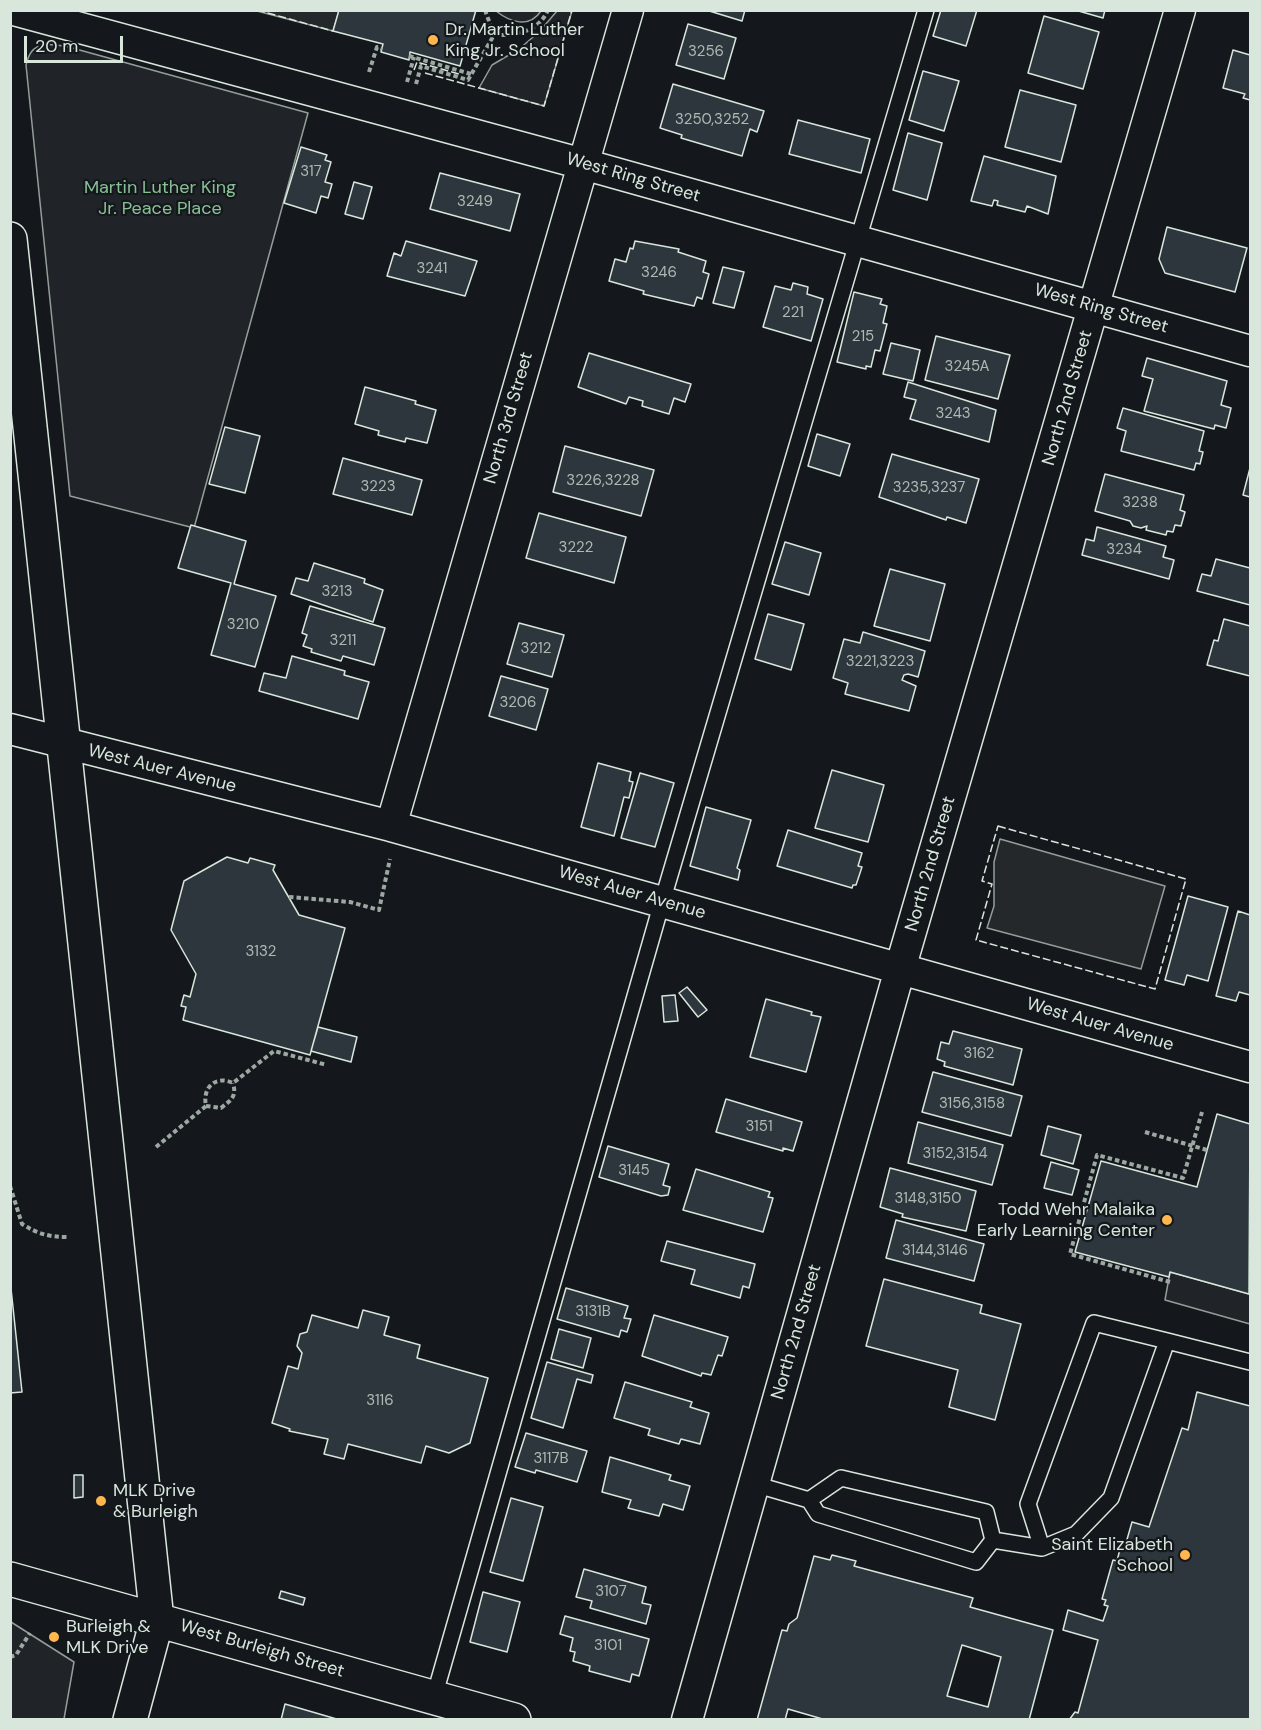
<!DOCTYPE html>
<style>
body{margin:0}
#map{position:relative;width:1261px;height:1730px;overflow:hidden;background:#14181c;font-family:"DM Sans",sans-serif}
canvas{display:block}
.frame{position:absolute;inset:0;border:12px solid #d8e6dc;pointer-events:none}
.scale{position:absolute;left:24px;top:36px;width:99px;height:27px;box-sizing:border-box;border:3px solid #d8e6dc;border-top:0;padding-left:8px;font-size:18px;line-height:21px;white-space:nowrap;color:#d8e6dc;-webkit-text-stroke:4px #14181c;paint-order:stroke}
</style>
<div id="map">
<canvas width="1261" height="1730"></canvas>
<div class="frame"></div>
<div class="scale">20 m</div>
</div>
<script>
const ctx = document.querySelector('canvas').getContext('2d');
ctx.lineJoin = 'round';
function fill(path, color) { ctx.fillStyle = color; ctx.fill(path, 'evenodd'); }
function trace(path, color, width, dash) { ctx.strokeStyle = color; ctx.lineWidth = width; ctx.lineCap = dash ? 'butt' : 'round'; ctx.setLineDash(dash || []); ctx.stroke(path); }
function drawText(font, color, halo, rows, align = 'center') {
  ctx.font = font + ' "DM Sans",sans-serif'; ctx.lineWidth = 4.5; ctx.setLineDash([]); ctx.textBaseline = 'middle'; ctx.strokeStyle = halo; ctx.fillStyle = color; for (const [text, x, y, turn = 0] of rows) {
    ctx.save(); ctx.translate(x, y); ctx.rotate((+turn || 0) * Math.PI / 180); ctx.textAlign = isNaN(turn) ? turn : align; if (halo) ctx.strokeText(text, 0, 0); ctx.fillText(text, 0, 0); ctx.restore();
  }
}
const green = new Path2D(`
 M496,11H541C529,29 510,22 496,11Z
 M557,11H572L544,106L479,88L492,65L519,49L539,32Z
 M44,44L65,46L308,113L194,528L70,496L26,65C29,53 32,48 44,44Z
 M1170,1272L1249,1294L1250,1290V1324L1165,1300Z
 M11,1622L74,1662L64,1719H11Z`);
fill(green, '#202428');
trace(green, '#939e99', 1.5);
const parking = new Path2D(`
 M257,11H339L333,31Z
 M1000,839L1165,886L1141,969L987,928L994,906V862Z`);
fill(parking, '#24282b');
trace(parking, '#939e99', 1.5);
const building = new Path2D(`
 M339,10H476L460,66L410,52L409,60L381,52L383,44L333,31Z
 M706,10H745L742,21Z
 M941,10H977L966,46L933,36Z
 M1075,10H1105L1103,18Z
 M1044,16L1099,32L1083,89L1028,73Z
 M688,24L736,38L724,79L676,65Z
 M1233,50L1250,55V100L1243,98L1245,94L1223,88Z
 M923,71L959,81L944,131L909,120Z
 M673,84L764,111L757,132L750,129L742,156L681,138L682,135L660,128Z
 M1020,90L1076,105L1061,162L1005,147Z
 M798,120L870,139L861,173L789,154Z
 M908,133L942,143L927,200L893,190Z
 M301,147L327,155L325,160L331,162L325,182L332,184L328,198L321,196L316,213L284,203Z
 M984,156L1056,176L1048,214L1027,206L1025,212L997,205L998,201L994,200L992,206L971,201Z
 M440,173L520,194L510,231L430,209Z
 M354,182L372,187L363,219L345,214Z
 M1167,227L1247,248L1235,292L1165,273L1159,259Z
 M406,241L477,261L465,296L387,276L394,253L401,256Z
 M635,241L679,249L678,252L706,261L703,272L709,274L702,299L697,297L694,306L643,294L644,291L609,281L615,259L626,262L630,248L633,249Z
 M723,267L744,272L734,308L713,303Z
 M793,283L808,287L807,294L823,299L811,341L763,327L775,286L791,290Z
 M854,292L882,299L880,304L887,306L883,323L887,324L880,351L875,350L871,367L866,366V369L837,362Z
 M936,336L1010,355L998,399L925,380Z
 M891,343L920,350L913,381L883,374Z
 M589,353L691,384L685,402L674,398L669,414L642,406L643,401L629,397L626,404L578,387Z
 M1147,358L1227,381L1221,405L1231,408L1226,428L1215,425L1214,429L1144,411L1153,379L1142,376Z
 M908,382L996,410L989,442L910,419L916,400L904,397Z
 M365,387L416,401L415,404L436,410L427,443L406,438L405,442L378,435L379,431L355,424Z
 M1123,408L1204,431L1199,451L1203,452L1200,464L1196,463L1194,470L1121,451L1126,431L1117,428Z
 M225,427L260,436L245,493L209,484Z
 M817,434L850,444L840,476L808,466Z
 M565,446L654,470L641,516L553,492Z
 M892,454L979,479L966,523L947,517L946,520L879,497Z
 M343,458L422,480L412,515L333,494Z
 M1250,468V497L1243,495Z
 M1105,474L1184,495L1180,510L1185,512L1181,526L1175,525L1173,532L1167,531L1166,535L1146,530L1147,526L1141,528L1133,526L1130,521L1095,511Z
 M539,513L626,537L614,583L526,558Z
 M191,525L246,541L234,584L276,596L255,667L211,655L231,583L178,568Z
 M1097,527L1166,546L1163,557L1174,560L1169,579L1082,555L1086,539L1094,541Z
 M785,542L821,553L809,595L772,584Z
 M1216,559L1250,568V605L1197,591L1202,574L1211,576Z
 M314,563L365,579L364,583L383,590L373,622L291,594L296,578L308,581Z
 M890,569L945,584L930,641L874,626Z
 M310,606L385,628L374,665L343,656L341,661L311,652L312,649L303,646L307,635L302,633Z
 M768,614L804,624L791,670L755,659Z
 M1224,619L1250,626V676L1207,665L1214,640L1218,641Z
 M519,623L564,635L552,677L507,664Z
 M863,632L925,651L918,677L908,674L904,675L902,680L916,686L909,711L845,694L848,683L833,678L844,639L860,643Z
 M292,656L345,671L344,675L369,682L358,719L259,691L264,673L286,678Z
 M501,676L548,689L536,730L489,716Z
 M598,763L631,772L629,781L633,782L629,798L624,797L614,836L581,827Z
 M832,770L884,785L868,842L815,828Z
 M640,773L674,783L655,847L621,838Z
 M706,807L751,820L737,868L740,870L738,880L690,866Z
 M788,830L862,853L858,866L862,867L856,885H853L852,888L777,866Z
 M227,857L248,863L250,858L275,865L273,870L299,915L345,928L310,1055L183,1020L186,1007L181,1006L184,995L190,997L196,974L171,930L184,881Z
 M1188,896L1228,907L1208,981L1187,975L1184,985L1165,980Z
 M1238,911L1250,915V995L1239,992L1236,1001L1216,996Z
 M687,987L707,1010L698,1017L679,993Z
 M675,995L678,1021L664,1022L662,996Z
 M766,999L812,1012L811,1015L821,1017L806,1072L750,1057Z
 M318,1027L357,1037L351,1062L311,1051Z
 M953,1031L1022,1049L1013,1085L944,1066L945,1062L937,1059L941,1042L949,1044Z
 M933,1072L1022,1096L1011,1136L922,1112Z
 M726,1099L802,1122L793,1151L783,1148V1151L716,1132Z
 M1217,1114L1250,1124L1249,1294L1170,1272L1169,1277L1075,1252L1101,1161L1197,1187Z
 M918,1122L1003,1145L992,1185L908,1163Z
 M1048,1126L1081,1135L1073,1164L1041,1155Z
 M608,1146L669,1164L663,1185L670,1187L668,1195L661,1196L599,1177Z
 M1051,1162L1079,1170L1072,1195L1044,1188Z
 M890,1168L976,1191L966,1231L902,1217L903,1214L880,1207Z
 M696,1169L770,1192L768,1197L773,1198L763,1232L683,1210Z
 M896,1220L984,1244L974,1281L886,1258Z
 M667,1241L755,1264L749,1288L743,1286L740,1298L691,1284L695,1270L661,1261Z
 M10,1279L22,1392L10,1393Z
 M884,1279L982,1305L980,1313L1021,1324L995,1420L949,1407L958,1370L866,1346Z
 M566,1288L628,1306L624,1318L631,1319L627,1332L621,1330L619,1337L557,1319Z
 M363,1310L389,1317L384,1335L420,1345L417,1358L488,1378L470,1443L449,1453L426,1446L421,1463L348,1444L344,1459L324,1454L328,1439L289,1431L290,1429L272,1423L288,1366L298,1369L302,1353L297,1346L300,1334L307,1332L312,1315L358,1328Z
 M654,1315L728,1337L722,1356L718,1355L711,1375L702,1373L701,1376L642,1356Z
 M559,1329L591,1338L583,1368L551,1359Z
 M547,1362L593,1375L591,1383L577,1379L563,1428L531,1418Z
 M625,1382L692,1402L690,1407L709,1413L700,1444L681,1439L679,1444L648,1435L650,1429L614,1418Z
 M1197,1392L1250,1406V1720H1069L1075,1712L1078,1713L1098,1640L1063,1630L1068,1610L1103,1621L1108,1606L1104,1605L1106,1600L1102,1599L1113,1560L1117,1561L1120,1549L1124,1550L1132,1522L1149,1527L1182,1428L1188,1430Z
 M526,1433L587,1451L577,1482L536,1470L535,1473L515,1467Z
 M610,1457L671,1475L669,1480L690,1486L683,1510L663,1504L659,1516L628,1508L631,1500L602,1492Z
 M74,1475H83V1497L74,1498Z
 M511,1498L543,1507L523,1581L490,1572Z
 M832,1555L856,1561L854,1566L973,1598L970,1607L1053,1630L1029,1720H826L788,1709L785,1720H757L782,1630L787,1631L789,1624L797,1618L814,1556L830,1560ZM962,1645L1001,1657L988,1707L947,1696Z
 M584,1569L646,1587L642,1603L651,1605L646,1624L590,1608L592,1601L576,1597Z
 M281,1591L305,1598L303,1605L279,1598Z
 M483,1592L520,1602L507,1652L470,1642Z
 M565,1616L649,1639L639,1676L632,1674L630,1682L589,1671L590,1666L573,1661L575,1652L570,1651L573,1638L560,1634Z
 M285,1704L340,1720H281Z`);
fill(building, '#2c363c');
trace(building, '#d8e6dc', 1.5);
const lane = new Path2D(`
 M1167,1341L1250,1362
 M754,1484L809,1500L818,1514L976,1562L993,1540L986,1512L841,1478L809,1500
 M993,1540L1042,1548L1076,1534L1111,1498L1167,1341L1094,1323L1028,1504L1042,1548
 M434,1697L662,902L926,10`);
const street = new Path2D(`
 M14,10L583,164L1250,351
 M10,729L391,826L1250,1067
 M391,826L628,10
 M687,1720L900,969L1180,10`);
const secondary = new Path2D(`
 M10,239L157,1620L130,1720
 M10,1579L514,1720`);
trace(lane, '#d8e6dc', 18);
trace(street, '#d8e6dc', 33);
trace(secondary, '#d8e6dc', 36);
trace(new Path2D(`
 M485,10L494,35
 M494,35C515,35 538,33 548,10
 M409,56L471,74
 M369,72L377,47L382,49
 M407,82L414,57
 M416,84L421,66L468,80L494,35
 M289,897L350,902L379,910L390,859
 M206,1106L221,1108C231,1100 237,1097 233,1083
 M1145,1132L1207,1150
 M156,1147L206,1106C202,1087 216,1075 233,1083L274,1051L327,1065
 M10,1186L22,1224C38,1234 49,1237 68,1237
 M1170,1282L1070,1254L1097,1155L1183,1178L1202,1112
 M10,1657L16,1655L30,1633`), '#9da8a2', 4, [4.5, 3]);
trace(lane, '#14181c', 15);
trace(street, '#14181c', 30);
trace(secondary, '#14181c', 33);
trace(new Path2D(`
 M257,10L333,31
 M414,70L417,62L459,74
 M425,73L544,106L572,10
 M998,826L1186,879L1155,989L976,940L992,884L982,881Z`), '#d8e6dc', 1.5, [8, 3]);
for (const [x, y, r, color] of [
 [433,40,6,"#ffb74d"],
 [1167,1220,6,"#ffb74d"],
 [101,1501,6,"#ffb74d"],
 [1185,1555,6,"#ffb74d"],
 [54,1637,6,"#ffb74d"]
]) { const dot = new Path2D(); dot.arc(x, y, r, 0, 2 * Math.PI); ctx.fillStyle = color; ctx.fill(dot); trace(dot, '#14181c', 2); }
drawText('15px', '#adbab4', null, [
 ["3256",706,52],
 ["3250,3252",712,120],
 ["317",311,172],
 ["3249",475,202],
 ["3241",432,269],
 ["3246",659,273],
 ["221",793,313],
 ["215",863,337],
 ["3245A",967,367],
 ["3243",953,414],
 ["3226,3228",603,481],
 ["3223",378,487],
 ["3235,3237",929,488],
 ["3238",1140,503],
 ["3222",576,548],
 ["3234",1124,550],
 ["3213",337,592],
 ["3210",243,625],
 ["3211",343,641],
 ["3212",536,649],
 ["3221,3223",880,662],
 ["3206",518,703],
 ["3132",261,952],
 ["3162",979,1054],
 ["3156,3158",972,1104],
 ["3151",759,1127],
 ["3152,3154",955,1154],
 ["3145",634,1171],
 ["3148,3150",928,1199],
 ["3144,3146",935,1251],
 ["3131B",593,1312],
 ["3116",380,1401],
 ["3117B",551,1459],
 ["3107",611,1592],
 ["3101",608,1646]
]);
drawText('18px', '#d8e6dc', '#14181c', [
 ["Dr. Martin Luther",445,30],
 ["King Jr. School",445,51],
 ["Todd Wehr Malaika",1155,1210,"right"],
 ["Early Learning Center",1155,1231,"right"],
 ["MLK Drive",113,1491],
 ["& Burleigh",113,1512],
 ["Saint Elizabeth",1173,1545,"right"],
 ["School",1173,1566,"right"],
 ["Burleigh &",66,1627],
 ["MLK Drive",66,1648]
], 'left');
drawText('18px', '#d8e6dc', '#14181c', [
 ["West Ring Street",633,178,16],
 ["West Ring Street",1101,309,16],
 ["North 2nd Street",1068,398,-74],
 ["North 3rd Street",509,418,-74],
 ["West Auer Avenue",162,769,14],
 ["North 2nd Street",931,864,-74],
 ["West Auer Avenue",632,893,16],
 ["West Auer Avenue",1100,1025,16],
 ["North 2nd Street",797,1332,-74],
 ["West Burleigh Street",262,1649,16]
]);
drawText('18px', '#8ac095', '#14181c', [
 ["Martin Luther King",160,188],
 ["Jr. Peace Place",160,209]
]);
</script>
